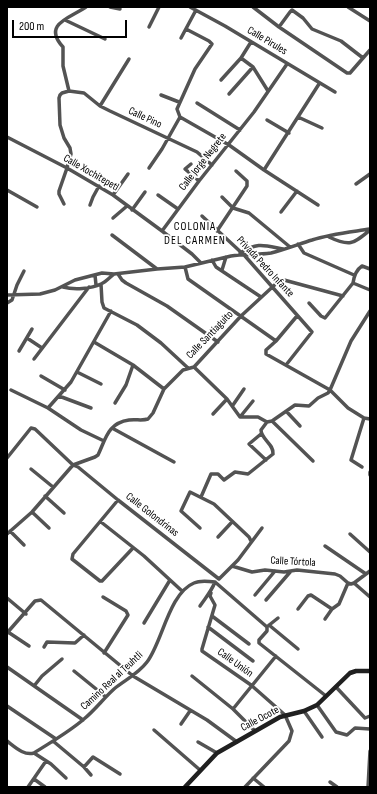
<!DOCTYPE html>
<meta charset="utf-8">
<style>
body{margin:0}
#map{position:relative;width:377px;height:794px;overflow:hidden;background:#fff;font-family:"Sofia Sans Condensed",sans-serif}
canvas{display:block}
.frame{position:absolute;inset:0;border:8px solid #000;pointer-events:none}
.scale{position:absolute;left:12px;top:20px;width:115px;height:18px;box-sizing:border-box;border:2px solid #000;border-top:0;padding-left:5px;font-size:12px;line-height:14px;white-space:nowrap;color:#000;-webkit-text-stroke:3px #fff;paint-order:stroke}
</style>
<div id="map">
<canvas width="377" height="794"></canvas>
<div class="frame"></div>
<div class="scale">200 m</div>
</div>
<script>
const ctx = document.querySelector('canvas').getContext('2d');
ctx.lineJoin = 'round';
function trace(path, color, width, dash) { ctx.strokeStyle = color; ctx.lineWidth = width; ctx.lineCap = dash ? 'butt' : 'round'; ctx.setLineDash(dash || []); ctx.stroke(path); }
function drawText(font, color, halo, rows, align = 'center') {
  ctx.font = font + ' "Sofia Sans Condensed",sans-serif'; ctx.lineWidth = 3.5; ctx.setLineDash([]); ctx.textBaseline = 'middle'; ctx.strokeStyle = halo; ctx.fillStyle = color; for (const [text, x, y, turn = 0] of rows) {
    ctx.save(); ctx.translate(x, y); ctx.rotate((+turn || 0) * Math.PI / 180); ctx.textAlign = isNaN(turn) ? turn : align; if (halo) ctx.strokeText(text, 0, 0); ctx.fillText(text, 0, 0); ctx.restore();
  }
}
trace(new Path2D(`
 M110,7L120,9
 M190,7L225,26L335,92
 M253,7L279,27L347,73H350L370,50
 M348,7L370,21
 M65,20L105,39
 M149,27L159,7
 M279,27L290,12L292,10L303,18L312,29L341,41L363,58
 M181,38L196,10
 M241,58L253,67L268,91
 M221,80L241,58L251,42
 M69,91L63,66V47C42,24 70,18 86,7
 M229,94L253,67
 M161,95L179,102
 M197,103L240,130
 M100,106L129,59
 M180,117L229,145L264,170L318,205
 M180,117L177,109L195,69L212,44L209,41L186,29
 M298,117L322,128
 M267,120L289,133
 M7,137L67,168L113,195L162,231L192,254L201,263
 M191,164L185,169L199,181
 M149,168L162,149L180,117
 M264,170L319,84
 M356,184L370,174
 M7,190L37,207
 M113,195L128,174
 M158,195L178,209
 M222,197L233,208
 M64,204L59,194V191L67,168L71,154L70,148L64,138L60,125L59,98L60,95L62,93L69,91L84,93L100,106L110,111L197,152L212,165
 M90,205L93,197L99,186
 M233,208L249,213L290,247
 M132,210L145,192
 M281,212L297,191
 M202,216L245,256L312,332L286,365
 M113,218L127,206
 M162,231L199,181L254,112L287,64
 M217,231L247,186V181L236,171
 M112,235L157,269
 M329,237C350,247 353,244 370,230
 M298,244L304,253L354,275
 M240,253C258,242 263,245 283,249
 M212,260L216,267L261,297
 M185,267L188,279L276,341
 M222,270L226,257
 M118,274L122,280L126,283L167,306L218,342
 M95,275L96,285
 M353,283L370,290
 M101,284L102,302L104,308L137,325L161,343L188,368
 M63,287C74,290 91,289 101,284C106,282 110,277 114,274
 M7,295L40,294L55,290L75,280L102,273L114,274L157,269L185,267L231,256C244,254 257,255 271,253C284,250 299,244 312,240C330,234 351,232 370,229
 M7,303L12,300L17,285L24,271
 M309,303L321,316L325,318L353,283C354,276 356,270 362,266L370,269
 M297,316L276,341L266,350V354L330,390L348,408L364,418L370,419
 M27,338L42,348
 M94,342L133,365L164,389
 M19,351L32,329
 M34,359L89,287
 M194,367L227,399L240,417H258L267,422
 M77,372L101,384
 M41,376L65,390
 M11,390L48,408L81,430L104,441
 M59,396L91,408
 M115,403L126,385L133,365
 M233,405L244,389
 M48,408L71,382L111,311
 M286,411L300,426
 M213,414L227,399
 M240,417L253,401
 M272,421L313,461
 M267,422L272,421L295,405L309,406L318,398L328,393L330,390L351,341L370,311
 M112,428L174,462
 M261,434L249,444L266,460
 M7,458L31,428L35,429L73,465L78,467L118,500L219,579
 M362,467L351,460L364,418
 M31,469L53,487
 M370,472V475
 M45,496L64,513
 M201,497L211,474H218L224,480L235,472L248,474L273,454C274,444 261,439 261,430L267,422
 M118,500L73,554L72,559L100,581H102L133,548
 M32,512L49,528
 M101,522L144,556L182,591
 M200,528L181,511L190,492L214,504L249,537L251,541
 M10,531L24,545
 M7,534L32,512L73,465L95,457L98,455C106,438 108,423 129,420C136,419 142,421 148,419L153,413L164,389L183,370L194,367L241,316L280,280H284L343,296
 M350,534L370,552
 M218,537L232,522
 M325,546L366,574
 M232,566L252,572L265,570L284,572L297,570L335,574L340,576L348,583L351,584L354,583L370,571
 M219,579L238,560L262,528
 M215,582L267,627
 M354,583L370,597
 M211,593L210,596L215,605L202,649V651L251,685L285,715L292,731L289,741L245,787
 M255,595L275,571
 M103,597L126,611L128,615L104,653
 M7,598L26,614
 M266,600L291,571
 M200,606C206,597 211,592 215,582
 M298,609L308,596L311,595L332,609
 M212,616L249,644
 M325,619L332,609L339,604L348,583
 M144,623L170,580
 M269,625L298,649
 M268,626L278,618
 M208,627L253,661
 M267,627V631L259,640V643L326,696
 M8,632L29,646
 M7,633L35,601L41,600L133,676L207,720L237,742
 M44,647L47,642L75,643L84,635
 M7,667L83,720
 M74,671L106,697
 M192,676L233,709L255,731
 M34,686L42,676L62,659
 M336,687L365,718L370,716
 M317,705L336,732L347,735L355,728L370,729
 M7,706L56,739
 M233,709L276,656
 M304,711L322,737
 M181,724L190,711
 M154,730L200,770
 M7,741C15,747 24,756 34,753C51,742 69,732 84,719C95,710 103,699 114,689C125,680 138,674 147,662C162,643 169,593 194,583C200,580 208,581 215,582
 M53,741L84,767L91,775
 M198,742L217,753
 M34,753L51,764L66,778
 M84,767L93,757L120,774
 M253,778L264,787
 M34,779L45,787
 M330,782L337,787
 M28,787L46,761
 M368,787L370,751`), '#535353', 3.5);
trace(new Path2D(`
 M185,787L217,753L280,717L304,711L317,705L350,673L356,671H370`), '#202020', 4.5);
drawText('11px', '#000', '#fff', [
 ["Calle Pirules",267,41,31],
 ["Calle Pino",145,118,25],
 ["Calle Jorge Negrete",203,162,-52],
 ["Calle Xochitepetl",91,173,30],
 ["Privada Pedro Infante",265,267,47],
 ["Calle Santiaguito",210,335,-46],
 ["Calle Golondrinas",152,515,38],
 ["Calle Tórtola",293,562,3],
 ["Calle Unión",235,663,36],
 ["Camino Real al Teuhtli",112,681,-43],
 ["Calle Ocote",260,719,-28]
]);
ctx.letterSpacing = '1px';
drawText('12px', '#000', '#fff', [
 ["COLONIA",195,227],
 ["DEL CARMEN",195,241]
]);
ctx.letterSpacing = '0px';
</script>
